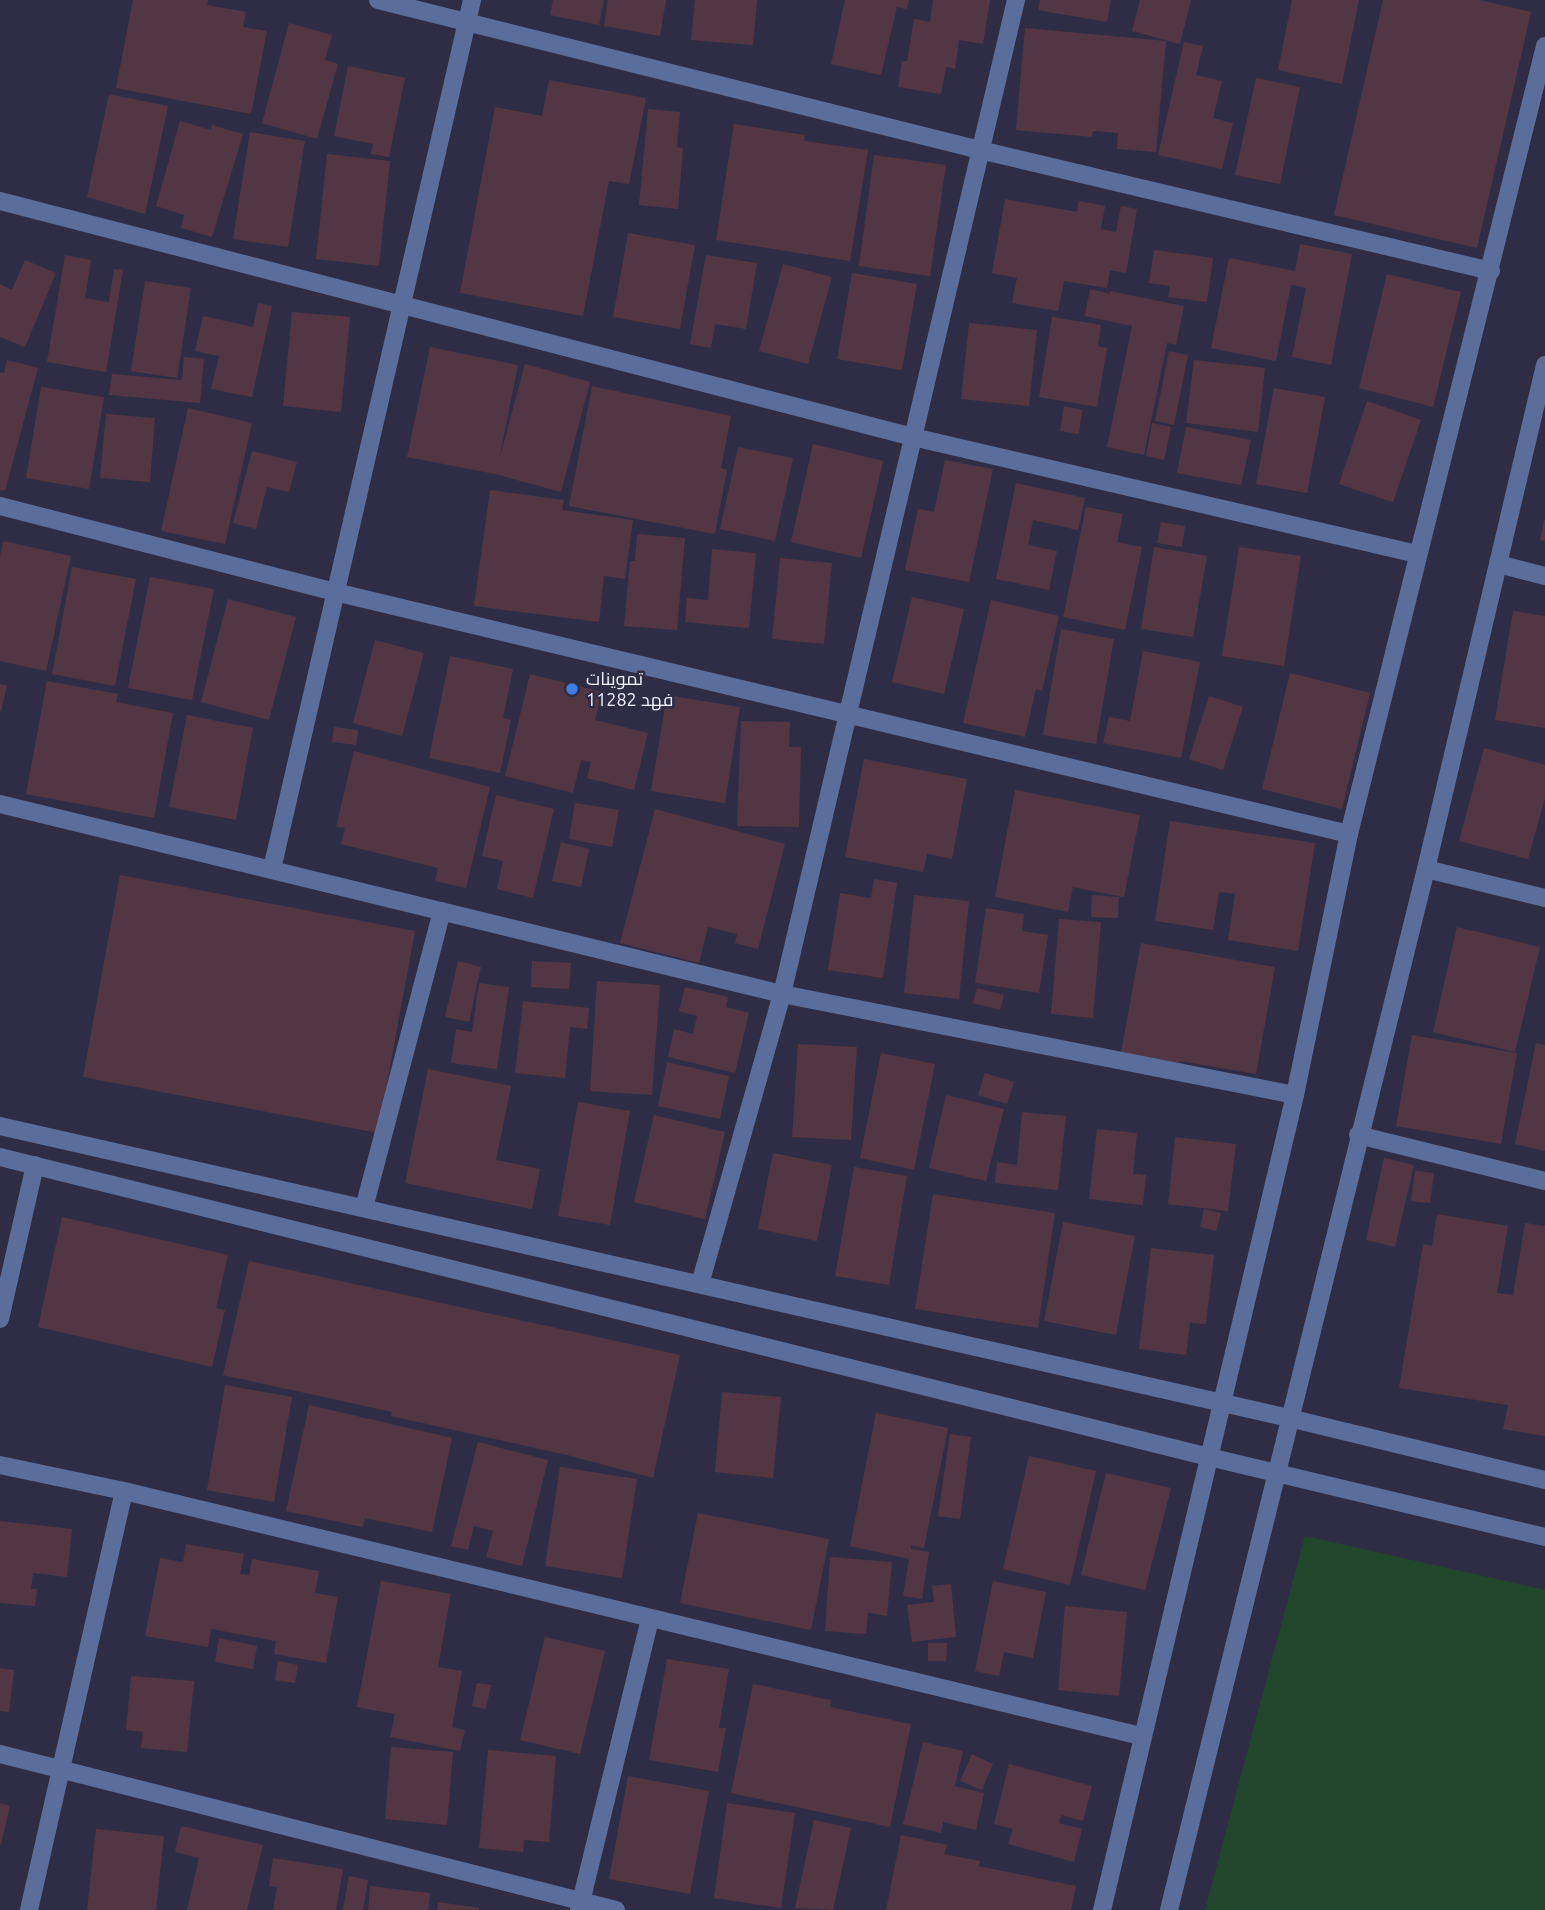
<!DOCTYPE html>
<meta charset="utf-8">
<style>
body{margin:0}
canvas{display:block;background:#2f2d45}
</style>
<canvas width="1545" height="1910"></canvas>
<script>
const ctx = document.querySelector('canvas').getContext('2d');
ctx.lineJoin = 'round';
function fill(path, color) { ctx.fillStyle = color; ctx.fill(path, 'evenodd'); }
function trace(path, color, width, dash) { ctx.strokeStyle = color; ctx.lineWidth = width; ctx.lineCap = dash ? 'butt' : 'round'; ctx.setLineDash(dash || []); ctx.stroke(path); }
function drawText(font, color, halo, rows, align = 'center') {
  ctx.font = font + ' Ubuntu,Cairo,sans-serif'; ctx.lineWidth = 5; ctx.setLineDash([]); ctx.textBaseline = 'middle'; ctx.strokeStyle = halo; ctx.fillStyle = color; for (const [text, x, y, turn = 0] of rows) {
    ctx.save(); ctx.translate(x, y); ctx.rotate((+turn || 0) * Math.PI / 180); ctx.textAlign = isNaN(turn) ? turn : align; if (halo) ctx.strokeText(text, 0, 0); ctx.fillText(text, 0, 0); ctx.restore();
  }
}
fill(new Path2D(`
 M1305,1536L1545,1590V1910H1205Z`), '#204729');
fill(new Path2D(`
 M133,0H208L207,5L246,12L243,27L267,31L251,114L116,88Z
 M553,0H604L599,25L550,15Z
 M608,0H666L660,36L604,26Z
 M695,0H757L753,45L691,40Z
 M845,0H909L907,9L897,7L881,75L831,64Z
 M933,0H990L983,44L959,40L955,69L946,67L941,94L898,87L902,61H907L914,19L930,22Z
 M1040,0H1111L1107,22L1038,10Z
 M1140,0H1191L1180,44L1132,31Z
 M1292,0H1359L1342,84L1278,70Z
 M1383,0H1480L1531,12L1477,248L1334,215Z
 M289,23L332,35L325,60L338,64L317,139L262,123Z
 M1025,28L1166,41L1156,152L1117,149L1118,133L1093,131L1092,137L1016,130Z
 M1184,42L1203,46L1196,75L1222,81L1213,118L1233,123L1222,169L1158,155Z
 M348,66L405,78L389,157L371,154L373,144L334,136Z
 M1256,78L1300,87L1280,184L1235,175Z
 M549,80L646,98L629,184L609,181L583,316L460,293L495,107L542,116Z
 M109,94L168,106L145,214L87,197Z
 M648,109L680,112L677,147L683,148L678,209L639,205Z
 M180,121L211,130L212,125L243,134L212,237L181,228L184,215L156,206Z
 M734,124L805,135L804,141L868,150L850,261L716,240Z
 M250,132L305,141L288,247L233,239Z
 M327,154L390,161L379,266L316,259Z
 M874,155L946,165L930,276L859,266Z
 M1005,199L1077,212L1079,201L1105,206L1101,229L1116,232L1121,206L1137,209L1126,273L1110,270L1107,288L1064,281L1058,311L1012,303L1017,278L992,273Z
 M628,233L695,245L680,329L613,317Z
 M1300,244L1352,254L1331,365L1292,357L1306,288L1291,285L1276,361L1211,348L1229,258L1295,271Z
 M1154,250L1213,258L1207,302L1168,297L1170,286L1149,283Z
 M65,255L91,260L85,298L109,302L114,269L123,270L106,372L47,362Z
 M706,255L757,263L746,329L715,324L711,348L690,344Z
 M25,260L56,273L25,347L0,337V284L12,290Z
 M783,264L832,277L808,364L759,351Z
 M852,273L917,284L902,370L837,359Z
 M1387,274L1461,292L1433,407L1359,388Z
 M145,281L191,288L177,378L131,371Z
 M1090,289L1110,294V291L1184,306L1176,345L1167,343L1144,455L1107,447L1132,326L1085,316Z
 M258,303L272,306L252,397L211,389L219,356L195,351L203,316L253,327Z
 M292,312L350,317L341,412L283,406Z
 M1052,317L1101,325L1098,346L1107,348L1097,407L1039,397Z
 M969,323L1037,330L1029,406L961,399Z
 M430,347L518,365L499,460L525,364L590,382L561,492L495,474L407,457Z
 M1169,351L1188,355L1174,425L1155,421Z
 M184,357L204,359L200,403L109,395L112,374L182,380Z
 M7,360L38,368L5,491L0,490V372L4,373Z
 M1194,360L1265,368L1258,432L1186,423Z
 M592,386L731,416L721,468L727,470L715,534L569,506Z
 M41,387L104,397L89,489L26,478Z
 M1274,388L1325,397L1307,493L1256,484Z
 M1367,401L1421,420L1393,502L1339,484Z
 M1064,406L1082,410L1079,434L1060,431Z
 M188,408L252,423L225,544L161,531Z
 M106,414L155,418L150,482L100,478Z
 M1152,423L1171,427L1164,460L1146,456Z
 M1186,427L1251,440L1241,485L1177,473Z
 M813,444L883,461L861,558L791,542Z
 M738,447L793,458L775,541L720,529Z
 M252,451L297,462L289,492L267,487L256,529L233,523Z
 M945,460L993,469L969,582L905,570L918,509L934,512Z
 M1016,483L1085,498L1078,530L1033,520L1028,545L1057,551L1049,590L996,579Z
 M490,490L564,500L562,510L633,520L625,579L604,576L599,622L474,606Z
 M1086,507L1123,514L1117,542L1142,547L1125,630L1063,617Z
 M1544,520H1545V541L1540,540Z
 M1161,522L1185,526L1182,547L1157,543Z
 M637,534L685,538L677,630L624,626L630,561H635Z
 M3,541L71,556L46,671L0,661V556Z
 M1154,547L1207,556L1193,637L1141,629Z
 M1239,547L1301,556L1284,666L1222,656Z
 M712,549L756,553L749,628L685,622L687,598L708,600Z
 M780,558L832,563L824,644L772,639Z
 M72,567L136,579L115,686L52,674Z
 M150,577L214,589L192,700L128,688Z
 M912,597L964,609L944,694L892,682Z
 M228,599L296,617L269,720L201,702Z
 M991,600L1059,616L1042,691L1036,689L1025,737L963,723Z
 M1513,611L1545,616V728L1495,720Z
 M1061,629L1114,639L1096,744L1043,735Z
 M375,640L424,653L402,736L353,723Z
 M1143,651L1200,662L1181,758L1103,743L1109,717L1130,721Z
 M450,656L513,669L503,718L511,720L500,773L429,758Z
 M1290,673L1370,693L1342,809L1262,789Z
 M530,674L602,692L595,720L648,733L634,790L587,778L591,762L581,760L573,793L505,776Z
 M47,681L118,694L116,702L173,713L154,818L26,794Z
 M0,684L7,686L1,711H0Z
 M667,695L740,707L725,803L651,791Z
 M1209,696L1243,707L1223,770L1189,759Z
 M187,715L253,728L236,820L169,807Z
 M741,721L790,722L789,747H801L799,827L737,826Z
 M334,727L358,730L356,745L332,742Z
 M1484,748L1545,765V798L1528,859L1459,841Z
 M354,751L490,787L466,888L435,881L438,868L341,844L345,828L336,827Z
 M864,759L967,779L952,859L927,854L923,872L845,857Z
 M1015,790L1140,815L1124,897L1073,887L1068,912L995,897Z
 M496,795L554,809L533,898L497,889L503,861L482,856Z
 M575,803L619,810L612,847L569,839Z
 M655,809L785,844L758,949L735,943L737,934L708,927L699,963L620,943Z
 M1170,821L1315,843L1298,951L1228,940L1235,894L1219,892L1213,930L1155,921Z
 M561,842L589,849L581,887L552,881Z
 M120,875L415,931L378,1133L83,1077Z
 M874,879L897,883L883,978L828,970L840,893L871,898Z
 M914,895L969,901L959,999L904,993Z
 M1092,895L1119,897L1118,918L1091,917Z
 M986,908L1024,914L1022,931L1048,935L1039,993L975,983Z
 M1059,919L1101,922L1093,1018L1051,1014Z
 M1457,927L1540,947L1515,1052L1433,1032Z
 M1141,943L1275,967L1256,1074L1180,1061L1178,1069L1120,1058Z
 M458,961L481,967L469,1022L445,1017Z
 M532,961L571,963L569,989L531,987Z
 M597,981L660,985L652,1095L590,1091Z
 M479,983L509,987L497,1069L451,1063L456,1029L472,1032Z
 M685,987L728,997L726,1007L749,1013L735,1073L668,1057L674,1029L693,1034L697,1016L679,1011Z
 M977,988L1004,995L1000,1010L973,1003Z
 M523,1001L589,1008L587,1029L570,1027L565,1078L515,1073Z
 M1412,1035L1517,1053L1501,1144L1396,1126Z
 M1536,1043L1545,1045V1151L1515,1144Z
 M798,1044L857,1047L851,1140L792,1137Z
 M881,1053L935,1064L914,1170L860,1158Z
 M667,1062L729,1076L720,1119L658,1106Z
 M428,1069L511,1086L496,1160L540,1169L532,1209L405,1183Z
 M985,1073L1014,1082L1007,1104L978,1095Z
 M946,1095L1004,1109L986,1181L929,1168Z
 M578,1102L630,1111L610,1225L558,1216Z
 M1022,1112L1066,1116L1058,1190L995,1183L997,1162L1017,1165Z
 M654,1115L725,1132L705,1219L634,1202Z
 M1097,1129L1137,1133L1133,1174L1146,1175L1143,1205L1089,1199Z
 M1175,1137L1236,1144L1228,1211L1168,1204Z
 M773,1153L832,1165L817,1241L758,1229Z
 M1384,1158L1414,1165L1395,1247L1366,1240Z
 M854,1167L907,1176L889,1285L835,1276Z
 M1415,1171L1434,1173L1430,1203L1411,1201Z
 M933,1194L1055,1213L1038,1328L915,1309Z
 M1204,1209L1221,1213L1216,1231L1200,1227Z
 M1437,1214L1508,1226L1497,1293L1513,1295L1525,1223L1545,1226V1436L1503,1429L1508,1405L1399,1388L1423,1244L1432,1246Z
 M62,1217L228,1255L216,1308L225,1310L212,1367L38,1327Z
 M1063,1222L1135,1236L1116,1335L1044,1321Z
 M1151,1248L1214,1255L1206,1324L1190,1323L1186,1355L1139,1349Z
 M249,1261L680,1355L653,1478L567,1455L391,1416L392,1412L223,1375Z
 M225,1385L292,1397L274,1502L207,1490Z
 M722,1392L781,1397L773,1478L715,1472Z
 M309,1405L452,1438L432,1532L365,1518L363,1527L286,1511Z
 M876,1413L948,1428L924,1548L911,1545V1549L929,1552L922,1599L903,1596L909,1559L850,1546Z
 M950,1434L971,1437L960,1519L938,1516Z
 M478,1442L548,1460L522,1566L486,1557L493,1531L474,1526L468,1550L451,1546Z
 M1029,1456L1096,1471L1070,1585L1003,1569Z
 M560,1467L637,1479L622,1578L545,1566Z
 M1106,1473L1171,1488L1145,1590L1081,1575Z
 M698,1513L829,1539L811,1630L680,1603Z
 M0,1521L72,1529L67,1577L33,1573L31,1589H37L35,1606L0,1603Z
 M186,1544L244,1554L240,1574L249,1575L252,1559L319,1571L315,1593L338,1597L326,1663L274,1654L276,1641L211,1629L208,1647L145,1636L160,1558L183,1562Z
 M830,1557L892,1562L887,1616L868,1613L866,1634L825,1631Z
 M381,1581L451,1594L438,1667L462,1671L452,1727L465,1730L460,1751L390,1737L395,1714L357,1707Z
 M993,1581L1046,1592L1033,1658L1004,1652L999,1676L975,1671Z
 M951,1584L956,1637L912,1642L907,1605L934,1602L932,1586Z
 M1065,1606L1127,1612L1119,1696L1058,1690Z
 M545,1637L605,1651L580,1754L520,1740Z
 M219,1638L257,1646L253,1669L215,1662Z
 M928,1643H947L946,1661H928Z
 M667,1659L729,1669L719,1728H726L718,1772L649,1760Z
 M278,1661L298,1665L295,1683L275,1680Z
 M0,1668L14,1670L9,1712L0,1711Z
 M131,1676L194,1681L187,1752L141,1748L143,1732L126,1730Z
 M477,1683L491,1685L486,1709L472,1706Z
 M753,1684L831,1700L830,1707L911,1724L890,1827L731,1793Z
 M923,1742L963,1751L955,1786L984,1793L976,1830L943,1822L941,1833L903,1824Z
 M391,1747L453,1752L447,1825L385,1819Z
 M488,1750L556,1756L549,1842L524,1840L523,1852L479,1848Z
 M972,1754L993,1764L982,1790L960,1781Z
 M1009,1764L1092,1786L1083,1821L1061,1815L1059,1823L1082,1829L1074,1862L1008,1844L1013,1829L994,1824Z
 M628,1776L709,1791L690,1894L609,1879Z
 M0,1803L10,1806L1,1844H0Z
 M727,1803L795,1813L781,1908L714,1898Z
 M814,1820L851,1828L833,1910L795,1908Z
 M181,1826L263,1845L247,1910H187L199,1858L175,1852Z
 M96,1829L164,1836L156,1910H87Z
 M901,1835L947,1845L944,1854L980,1861L979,1866L1076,1886L1071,1910H886Z
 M273,1858L343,1869L336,1910H273L277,1887L269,1886Z
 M349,1876L368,1880L363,1910H343Z
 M370,1886L430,1893L428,1910H368Z
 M438,1902L479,1908V1910H437Z`), '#523643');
trace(new Path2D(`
 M378,0L980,150L1491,271
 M0,201L913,437L1417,554
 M0,506L335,592L1349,834
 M1498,564L1545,576
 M0,804L782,994L1295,1095
 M272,869L472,0
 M1426,869L1545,898
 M1358,1135L1545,1181
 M364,1208L442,911
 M700,1284L782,994L1016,0
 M0,1319L35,1165
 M0,1465L124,1491L1141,1736
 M0,1754L616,1910
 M29,1910L124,1491
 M579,1910L650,1619`), '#5b6d9a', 18);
trace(new Path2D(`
 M0,1126L1289,1418L1545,1480
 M0,1157L1209,1457L1545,1537
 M1102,1910L1295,1095L1349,834L1545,46
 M1169,1910L1426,869L1545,365`), '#5b6d9a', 18);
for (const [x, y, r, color] of [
 [572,689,7,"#3f7fe0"]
]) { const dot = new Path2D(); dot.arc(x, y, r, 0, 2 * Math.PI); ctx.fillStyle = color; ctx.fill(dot); trace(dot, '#2f2d45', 2.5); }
drawText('18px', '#f3f2ff', '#2f2d45', [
 ["تموينات",586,679],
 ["فهد 11282",586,700]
], 'left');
</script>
